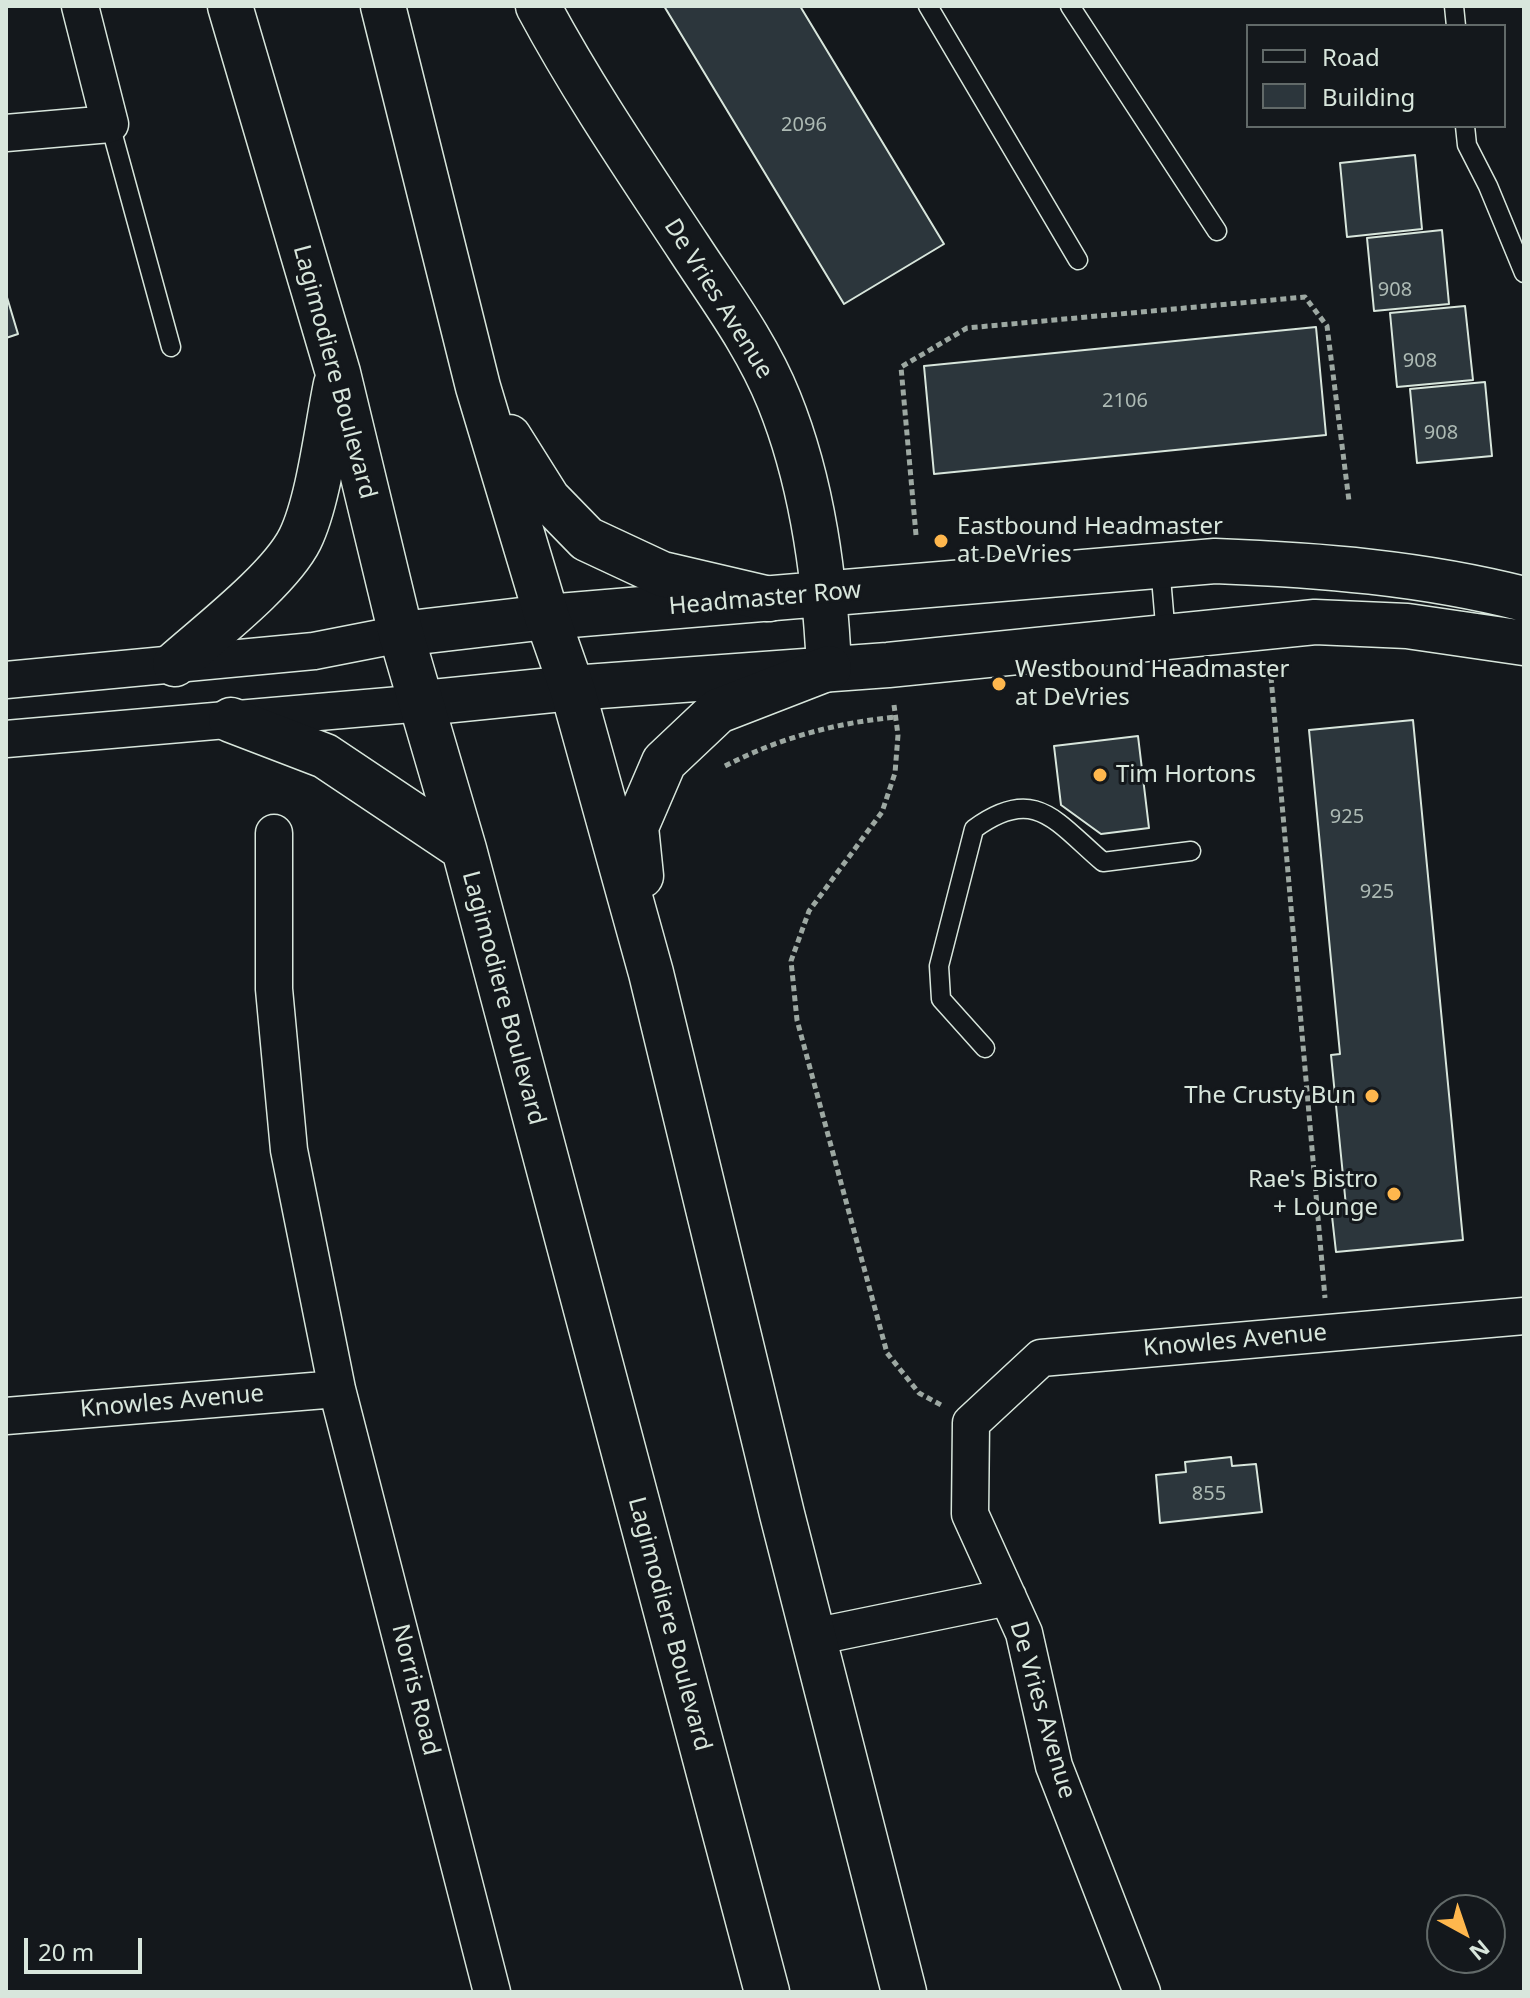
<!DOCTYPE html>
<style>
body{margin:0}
#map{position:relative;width:1530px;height:1998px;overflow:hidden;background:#14181c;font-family:"Noto Sans",sans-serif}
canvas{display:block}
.frame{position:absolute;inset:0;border:8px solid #d8e6dc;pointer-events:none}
.legend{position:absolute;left:1246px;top:24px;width:260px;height:104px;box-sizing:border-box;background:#14181c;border:2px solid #626a69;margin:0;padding:10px 14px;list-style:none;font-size:24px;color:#d8e6dc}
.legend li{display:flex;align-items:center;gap:16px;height:40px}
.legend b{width:40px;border:2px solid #626a69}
.north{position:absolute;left:1426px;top:1894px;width:80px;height:80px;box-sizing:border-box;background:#14181c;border:2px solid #626a69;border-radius:50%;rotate:140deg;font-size:22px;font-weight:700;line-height:32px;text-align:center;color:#d8e6dc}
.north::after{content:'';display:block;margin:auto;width:28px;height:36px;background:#ffb74d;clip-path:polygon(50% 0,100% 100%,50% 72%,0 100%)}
.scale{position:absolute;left:24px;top:1938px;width:118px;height:36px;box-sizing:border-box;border:4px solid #d8e6dc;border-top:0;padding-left:10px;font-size:24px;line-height:28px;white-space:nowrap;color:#d8e6dc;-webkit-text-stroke:6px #14181c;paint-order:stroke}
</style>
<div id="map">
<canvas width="1530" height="1998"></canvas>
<div class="frame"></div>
<ul class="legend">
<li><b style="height:10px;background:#14181c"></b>Road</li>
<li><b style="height:22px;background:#2c363c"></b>Building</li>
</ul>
<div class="north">N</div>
<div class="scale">20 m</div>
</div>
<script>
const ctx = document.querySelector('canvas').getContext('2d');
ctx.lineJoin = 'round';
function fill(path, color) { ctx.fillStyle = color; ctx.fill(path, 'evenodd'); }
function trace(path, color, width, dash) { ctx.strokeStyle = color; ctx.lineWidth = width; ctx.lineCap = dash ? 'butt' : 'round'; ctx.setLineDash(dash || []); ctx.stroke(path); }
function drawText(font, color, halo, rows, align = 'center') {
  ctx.font = font + ' "Noto Sans",sans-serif'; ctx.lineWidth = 6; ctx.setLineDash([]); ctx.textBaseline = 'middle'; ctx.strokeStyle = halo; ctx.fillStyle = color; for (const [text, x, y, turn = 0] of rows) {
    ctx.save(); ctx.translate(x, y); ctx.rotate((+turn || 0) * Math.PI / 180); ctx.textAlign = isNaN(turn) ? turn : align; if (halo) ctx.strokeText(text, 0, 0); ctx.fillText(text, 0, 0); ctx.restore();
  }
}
const building = new Path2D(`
 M664,6H800L944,244L844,304Z
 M1415,155L1422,229L1347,237L1340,163Z
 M1442,230L1449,304L1374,311L1367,238Z
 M6,294L18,334L6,338Z
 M1465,306L1473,380L1397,387L1390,313Z
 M1316,327L1326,435L934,474L924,366Z
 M1485,382L1492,456L1417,463L1410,389Z
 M1413,720L1463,1240L1336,1252L1331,1207L1346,1206L1331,1055L1340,1054L1309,730Z
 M1138,736L1149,828L1101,834L1061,805L1054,746Z
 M1231,1457L1232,1466L1256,1464L1262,1512L1160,1523L1156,1475L1186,1472L1185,1462Z`);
fill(building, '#2c363c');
trace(building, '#d8e6dc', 2);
const lane = new Path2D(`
 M928,6L1078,260
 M1070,6L1217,231
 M1454,6L1456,26
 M110,124L171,347
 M1465,126L1467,145L1488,186L1524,273
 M1160,566L1166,636
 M985,1048L941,999L939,966L974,829C1035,784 1056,822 1103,862L1191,851`);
const street = new Path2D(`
 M6,133L110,124L80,6
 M6,680L314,651L401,634
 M6,739L423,703
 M274,833V989L289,1150L337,1389L492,1992
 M6,1416L337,1389
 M813,1637L1008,1597
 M1142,1992L1054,1766L1024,1633L970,1514L971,1423L1041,1358L1524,1316`);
const secondary = new Path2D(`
 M538,6C583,90 637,169 689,248C721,297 757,345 779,400C813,484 825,578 829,668
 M401,634L547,617L1215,561C1320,565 1422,573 1524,599
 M423,703L572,688L888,665L1315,622L1407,626L1524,643`);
const primary = new Path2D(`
 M230,6L338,373L401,634L464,849L767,1992
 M383,6L478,387L547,617L572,688L651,973L782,1514L904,1992
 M509,437L548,499L587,539L662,574L769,599
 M175,664C210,633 280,579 300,539C319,500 327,427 336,384
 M231,720L325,756L464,849
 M641,876L636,827L664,762L718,711L829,668`);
trace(lane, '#d8e6dc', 21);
trace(street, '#d8e6dc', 39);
trace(secondary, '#d8e6dc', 47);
trace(primary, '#d8e6dc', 47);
trace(new Path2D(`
 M916,535L901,367L967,328L1305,297L1327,326L1349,501
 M1271,677L1325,1298
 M894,705L898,735L895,773L882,812L809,911L791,961L797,1020L887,1353L919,1393L941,1405
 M725,766C779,738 835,723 896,717`), '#9da8a2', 5, [6, 4]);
trace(lane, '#14181c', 18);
trace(street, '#14181c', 36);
trace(secondary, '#14181c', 44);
trace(primary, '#14181c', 44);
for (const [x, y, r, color] of [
 [941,541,8,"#ffb74d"],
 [999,684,8,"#ffb74d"],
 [1100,775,8,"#ffb74d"],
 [1372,1096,8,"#ffb74d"],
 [1394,1194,8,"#ffb74d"]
]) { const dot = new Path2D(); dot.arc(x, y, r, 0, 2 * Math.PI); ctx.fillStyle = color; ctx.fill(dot); trace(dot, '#14181c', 3); }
drawText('20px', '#adbab4', null, [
 ["2096",804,125],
 ["908",1395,290],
 ["908",1420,361],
 ["2106",1125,401],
 ["908",1441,433],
 ["925",1347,817],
 ["925",1377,892],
 ["855",1209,1494]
]);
drawText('24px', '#d8e6dc', '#14181c', [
 ["De Vries Avenue",718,299,58],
 ["Lagimodiere Boulevard",334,372,75],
 ["Headmaster Row",765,599,-5],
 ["Lagimodiere Boulevard",503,998,75],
 ["Knowles Avenue",1235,1341,-5],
 ["Knowles Avenue",172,1402,-5],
 ["Lagimodiere Boulevard",669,1624,75],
 ["Norris Road",415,1690,76],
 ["De Vries Avenue",1042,1710,74]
]);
drawText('24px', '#d8e6dc', '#14181c', [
 ["Eastbound Headmaster",957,527],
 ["at DeVries",957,555],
 ["Westbound Headmaster",1015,670],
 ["at DeVries",1015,698],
 ["Tim Hortons",1116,775],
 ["The Crusty Bun",1356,1096,"right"],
 ["Rae's Bistro",1378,1180,"right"],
 ["+ Lounge",1378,1208,"right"]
], 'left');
</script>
